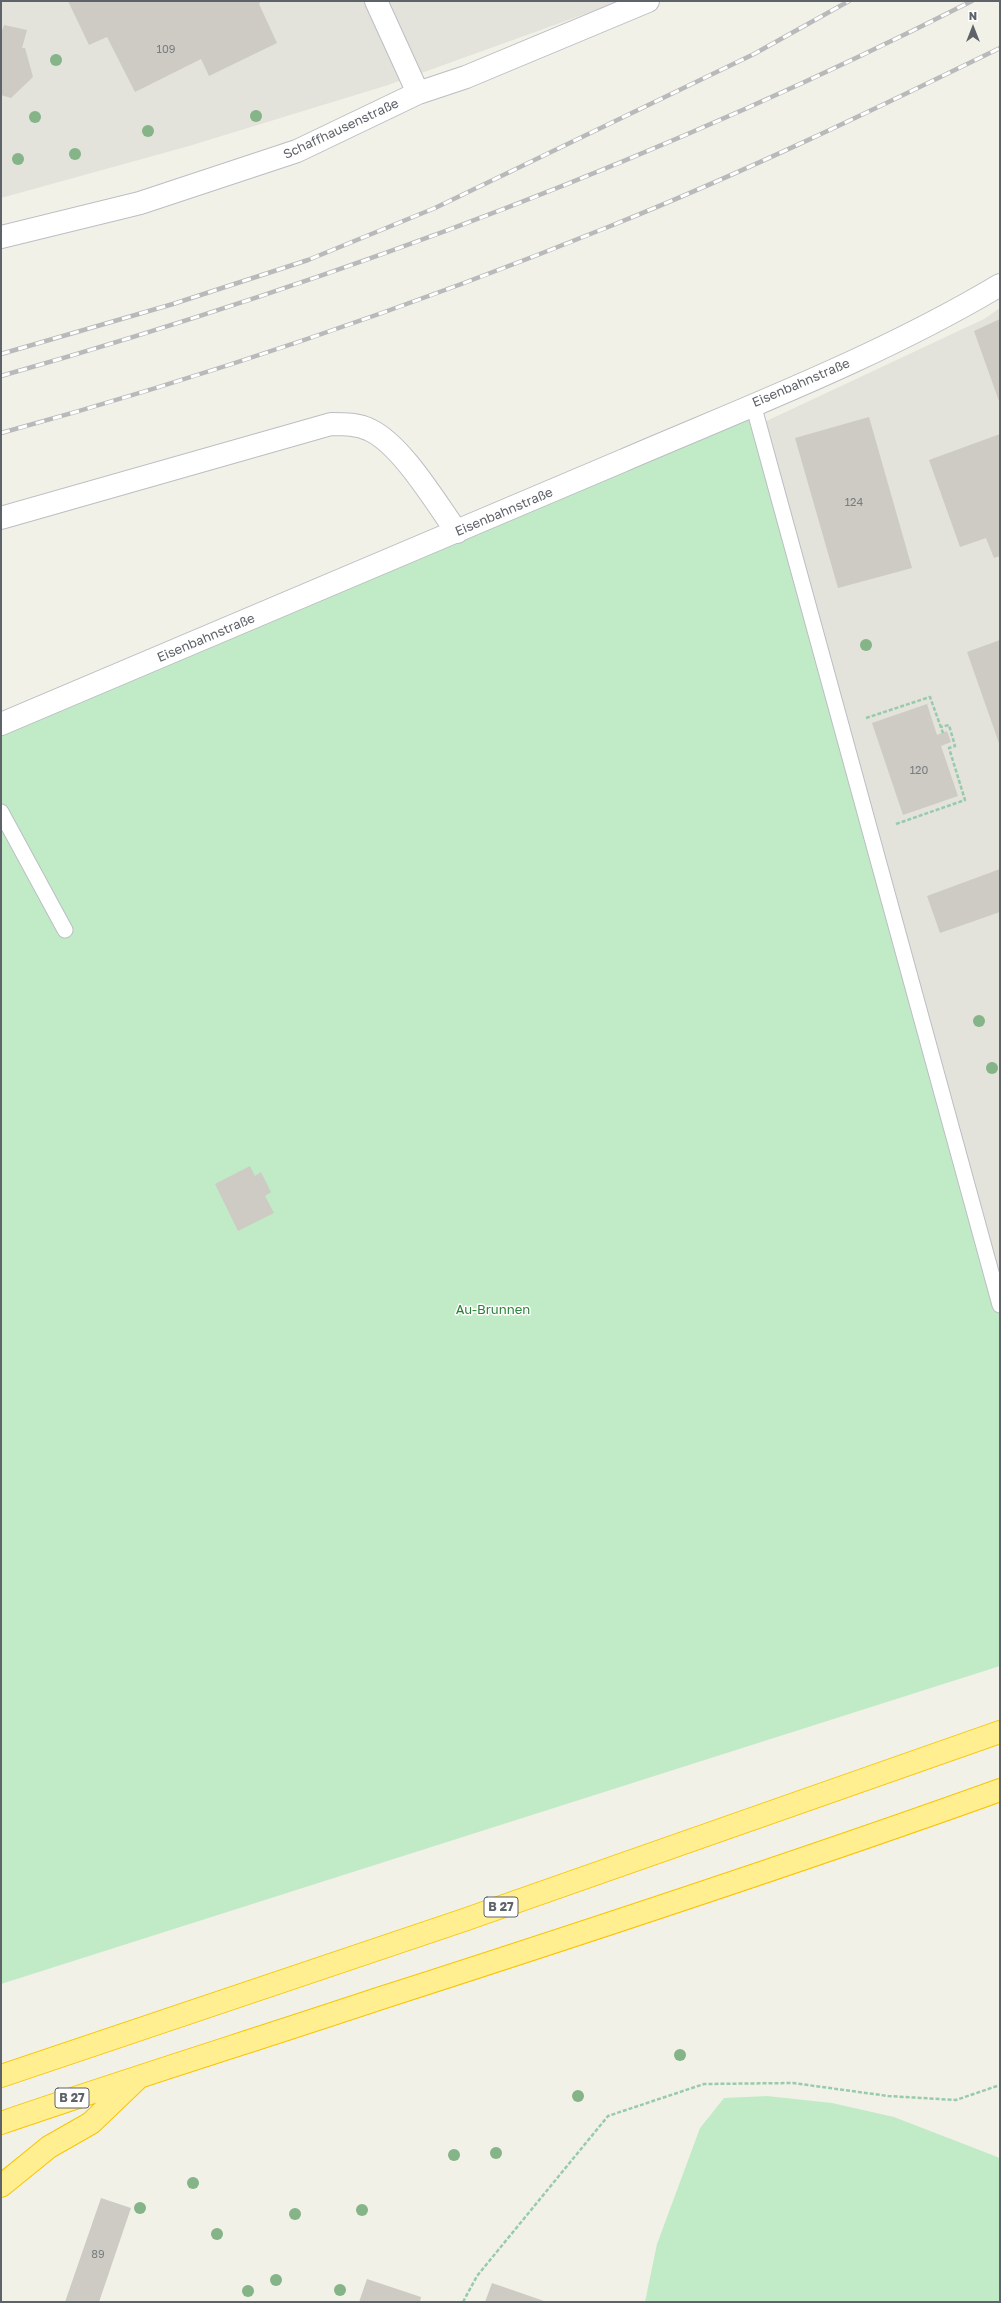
<!DOCTYPE html>
<meta charset="utf-8">
<style>
body{margin:0}
#map{position:relative;width:1001px;height:2303px;overflow:hidden;background:#f2f1e7;font-family:"Golos Text",sans-serif}
canvas{display:block}
.frame{position:absolute;inset:0;border:2px solid #5e6269;pointer-events:none}
.north{position:absolute;left:953px;top:8px;width:40px;height:40px;-webkit-text-stroke:3px #fff;paint-order:stroke;rotate:0deg;font-size:11px;font-weight:700;line-height:16px;text-align:center;color:#5e6269}
.north::after{content:'';display:block;margin:auto;width:14px;height:18px;background:#5e6269;clip-path:polygon(50% 0,100% 100%,50% 72%,0 100%)}
</style>
<div id="map">
<canvas width="1001" height="2303"></canvas>
<div class="frame"></div>
<div class="north">N</div>
</div>
<script>
const ctx = document.querySelector('canvas').getContext('2d');
ctx.lineJoin = 'round';
function fill(path, color) { ctx.fillStyle = color; ctx.fill(path, 'evenodd'); }
function trace(path, color, width, dash) { ctx.strokeStyle = color; ctx.lineWidth = width; ctx.lineCap = dash ? 'butt' : 'round'; ctx.setLineDash(dash || []); ctx.stroke(path); }
function drawText(font, color, halo, rows, align = 'center') {
  ctx.font = font + ' "Golos Text",sans-serif'; ctx.lineWidth = 3; ctx.setLineDash([]); ctx.textBaseline = 'middle'; ctx.strokeStyle = halo; ctx.fillStyle = color; for (const [text, x, y, turn = 0] of rows) {
    ctx.save(); ctx.translate(x, y); ctx.rotate((+turn || 0) * Math.PI / 180); ctx.textAlign = isNaN(turn) ? turn : align; if (halo) ctx.strokeText(text, 0, 0); ctx.fillText(text, 0, 0); ctx.restore();
  }
}
fill(new Path2D(`
 M1,1H621L388,85L189,146L1,198Z
 M1000,308V1300L758,425L984,319Z`), '#e3e2db');
fill(new Path2D(`
 M753,404L1000,1300V1666L1,1984V724Z
 M767,2096L832,2103L894,2117L1000,2158V2302H645L657,2244L700,2128L724,2098Z`), '#c1ebc6');
fill(new Path2D(`
 M68,1H261L259,4L277,43L209,76L201,59L135,92L107,37L89,45Z
 M4,25L27,30L22,48H25L33,77L11,98L1,95V34Z
 M1000,319V404L974,331Z
 M869,417L912,568L838,588L795,438Z
 M1000,434V556L994,558L986,538L960,547L929,460Z
 M1000,640V746L967,652Z
 M927,704L937,735L947,731L951,742L941,746L958,796L903,815L872,723Z
 M1000,869V912L940,933L927,896Z
 M250,1166L255,1176L261,1172L271,1192L265,1196L274,1213L238,1231L215,1184Z
 M101,2198L131,2208L99,2302H65Z
 M367,2279L421,2297L420,2302H359Z
 M492,2283L547,2302H485Z`), '#cdcbc4');
const lane = new Path2D(`
 M753,404L1000,1305
 M1,812L65,930`);
const street = new Path2D(`
 M376,1L418,93
 M1,237L140,203L297,151L418,93L466,77L648,1
 M1,518L331,424C345,424 358,424 370,430C402,445 436,503 457,532
 M1,724C209,637 416,550 622,461C750,406 881,356 1000,285`);
const highway = new Path2D(`
 M1,2076L464,1920L1000,1732
 M1,2123C126,2080 252,2041 378,1999C586,1932 794,1864 1000,1790
 M1,2186L49,2147L91,2123L137,2079`);
trace(lane, '#bbbec3', 17);
trace(street, '#bbbec3', 24);
trace(highway, '#f9c500', 24);
trace(new Path2D(`
 M866,718L930,697L943,733
 M896,824L965,800L949,748L955,746L949,725L941,727
 M463,2302L477,2276L608,2116L704,2084L793,2083L888,2096L956,2100L1000,2085`), '#98cbac', 2.5, [4, 2]);
trace(lane, '#fff', 15);
trace(street, '#fff', 22);
trace(highway, '#ffef91', 22);
const rail = new Path2D(`
 M1,354L173,304L308,260L435,208L754,54L849,1
 M1,376C336,281 661,159 972,1
 M1,433C209,376 413,306 613,225C745,172 873,110 1000,48`);
trace(rail, '#b8b9ba', 4.5);
trace(rail, '#fff', 3, [9]);
ctx.fillStyle = '#84b487';
for (const [x, y] of [
 [56,60],
 [256,116],
 [35,117],
 [148,131],
 [75,154],
 [18,159],
 [866,645],
 [979,1021],
 [992,1068],
 [680,2055],
 [578,2096],
 [496,2153],
 [454,2155],
 [193,2183],
 [140,2208],
 [362,2210],
 [295,2214],
 [217,2234],
 [276,2280],
 [340,2290],
 [248,2291]
]) { ctx.beginPath(); ctx.arc(x, y, 6, 0, 2 * Math.PI); ctx.fill(); }
drawText('11px', '#7a7c80', null, [
 ["109",166,50],
 ["124",854,503],
 ["120",919,771],
 ["89",98,2255]
]);
for (const [x, y, w] of [
 [501,1907,34],
 [72,2098,34]
]) { const box = new Path2D(); box.roundRect(x - w / 2, y - 10, w, 20, 3); ctx.fillStyle = '#fff'; ctx.fill(box); trace(box, '#5e6269', 1); }
drawText('bold 12px', '#5e6269', null, [
 ["B 27",501,1907],
 ["B 27",72,2098]
]);
drawText('13px', '#5e6269', '#fff', [
 ["Schaffhausenstraße",341,129,-25],
 ["Eisenbahnstraße",801,383,-23],
 ["Eisenbahnstraße",504,512,-23],
 ["Eisenbahnstraße",206,638,-23]
]);
drawText('13px', '#2a8238', '#fff', [
 ["Au-Brunnen",493,1310]
]);
</script>
